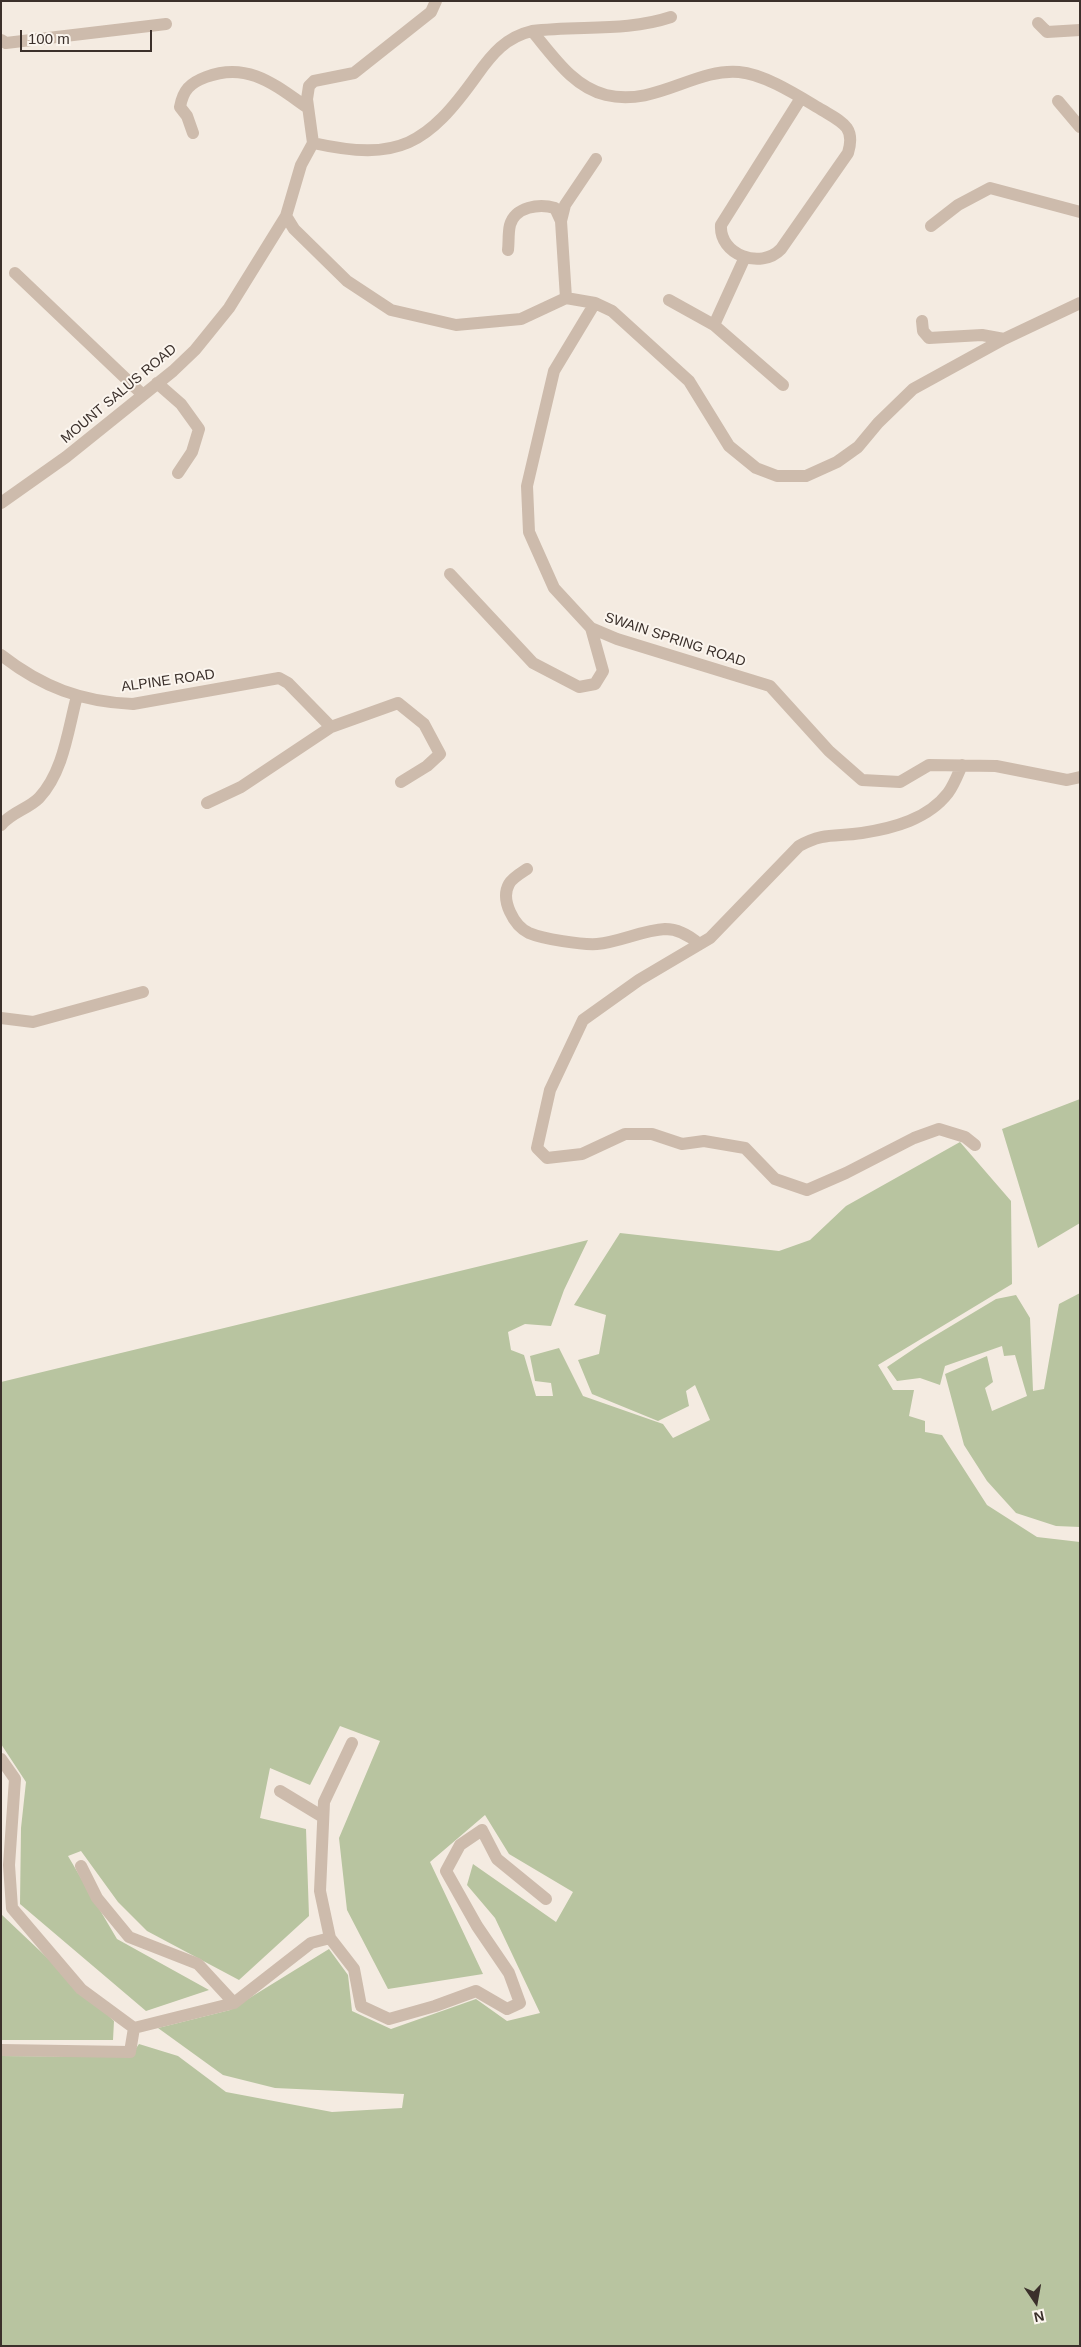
<!DOCTYPE html>
<style>
body{margin:0}
#map{position:relative;width:1081px;height:2347px;overflow:hidden;background:#f4ebe1;font-family:Helvetica,sans-serif}
canvas{display:block}
.frame{position:absolute;inset:0;border:2px solid #3b302b;pointer-events:none}
.north{position:absolute;left:1011px;top:2277px;width:50px;height:50px;-webkit-text-stroke:4px #fbf5ee;paint-order:stroke;rotate:168deg;font-size:14px;font-weight:700;line-height:20px;text-align:center;color:#3b302b}
.north::after{content:'';display:block;margin:auto;width:18px;height:22px;background:#3b302b;clip-path:polygon(50% 0,100% 100%,50% 72%,0 100%)}
.scale{position:absolute;left:20px;top:30px;width:132px;height:22px;box-sizing:border-box;border:2px solid #3b302b;border-top:0;padding-left:6px;font-size:15px;line-height:18px;white-space:nowrap;color:#3b302b;-webkit-text-stroke:4px #fbf5ee;paint-order:stroke}
</style>
<div id="map">
<canvas width="1081" height="2347"></canvas>
<div class="frame"></div>
<div class="north">N</div>
<div class="scale">100 m</div>
</div>
<script>
const ctx = document.querySelector('canvas').getContext('2d');
ctx.lineJoin = 'round';
function fill(path, color) { ctx.fillStyle = color; ctx.fill(path, 'evenodd'); }
function trace(path, color, width, dash) { ctx.strokeStyle = color; ctx.lineWidth = width; ctx.lineCap = dash ? 'butt' : 'round'; ctx.setLineDash(dash || []); ctx.stroke(path); }
function drawText(font, color, halo, rows, align = 'center') {
  ctx.font = font + ' Helvetica,sans-serif'; ctx.lineWidth = 4; ctx.setLineDash([]); ctx.textBaseline = 'middle'; ctx.strokeStyle = halo; ctx.fillStyle = color; for (const [text, x, y, turn = 0] of rows) {
    ctx.save(); ctx.translate(x, y); ctx.rotate((+turn || 0) * Math.PI / 180); ctx.textAlign = isNaN(turn) ? turn : align; if (halo) ctx.strokeText(text, 0, 0); ctx.fillText(text, 0, 0); ctx.restore();
  }
}
fill(new Path2D(`
 M1080,1099V1223L1038,1248L1002,1129Z
 M960,1142L1011,1201L1012,1284L878,1365L893,1390H914L909,1416L925,1421V1432L942,1435L987,1505L1037,1537L1080,1542V2346H1V2056L130,2057L139,2044L178,2056L226,2092L332,2112L402,2108L404,2094L275,2088L223,2075L158,2028L230,2010L329,1949L348,1975L352,2011L391,2029L476,1999L507,2021L540,2013L495,1918L467,1885L473,1864L556,1922L573,1892L509,1854L485,1815L430,1862L483,1974L388,1989L347,1910L339,1838L380,1741L340,1726L310,1785L270,1768L260,1818L306,1829L309,1916L239,1980L147,1931L118,1902L81,1851L68,1856L117,1939L209,1990L146,2011L20,1904L21,1828L26,1782L1,1744V1382L588,1240L564,1290L551,1326L525,1324L508,1332L511,1350L524,1355L536,1396H553L551,1383L535,1381L530,1356L559,1348L583,1396L663,1424L673,1438L710,1420L695,1385L686,1391L689,1406L658,1421L592,1394L578,1360L599,1354L606,1315L574,1305L620,1233L779,1251L810,1240L846,1206Z
 M1080,1293V1527L1056,1526L1016,1513L987,1481L964,1445L945,1374L987,1356L993,1382L985,1388L992,1411L1027,1396L1015,1355L1004,1356L1002,1346L945,1366L940,1385L920,1378L897,1381L887,1367L921,1344L996,1299L1016,1295L1030,1318L1033,1391L1044,1389L1059,1304Z
 M1,1914L114,2021L113,2040H1Z`), '#b8c4a0');
trace(new Path2D(`
 M1038,23L1047,32L1080,30
 M532,31C579,25 626,32 671,17
 M1,40L6,43L166,24
 M1058,101L1080,127
 M193,133L187,116L180,107C183,90 190,83 206,77C248,61 275,85 308,108
 M313,143C399,162 427,145 477,75C492,54 506,37 532,31C553,56 573,87 606,95C655,107 695,68 739,72C765,74 800,97 822,110C842,122 856,127 848,153L781,249C761,270 719,255 721,225L801,98
 M286,216L294,229L347,281L391,310L456,325L521,319L566,298L595,303L554,371L527,486L529,532L554,588L591,628L617,639L770,686L829,751L862,780L900,782L929,765L996,766L1067,780L1080,777
 M931,226L958,205L990,188L1080,212
 M508,250C509,242 508,233 510,225C515,207 539,203 555,208L561,221
 M15,273L142,394
 M566,298L561,221L565,205L596,159
 M669,300L714,325L783,385
 M595,303L612,311L689,381L729,446L756,468L777,476H806L837,462L858,447L878,423L913,389L1004,339L1080,303
 M922,321L923,331L929,338L982,335L1004,339
 M714,325L745,257
 M157,383L181,404L199,429L192,452L178,473
 M1,503L66,457L173,371L195,350L229,308L286,216L301,165L313,143L307,99L309,86L314,81L354,73L431,12L436,1
 M450,574L533,663L579,687L595,684L603,671L591,628
 M1,655C42,687 82,702 133,704L279,678L288,683L331,727
 M962,765C958,774 954,785 948,793C928,819 894,828 862,833C836,837 824,832 799,846L710,938L639,980L583,1020L550,1090L537,1148L547,1158L582,1154L625,1134H652L682,1144L704,1141L745,1148L775,1179L807,1190L846,1173L914,1138L939,1129L965,1137L975,1145
 M207,803L241,787L331,727L398,703L424,724L440,754L427,766L401,782
 M1,825C12,812 28,809 39,798C64,771 68,729 77,696
 M527,869C521,873 512,878 509,884C500,900 514,926 529,933C543,939 582,945 597,944C620,942 643,930 665,929C679,929 690,936 699,944
 M1,1018L33,1022L143,992
 M1,1759L15,1779L9,1865L12,1908L81,1989L134,2028L130,2052L1,2050
 M280,1791L323,1817
 M81,1866L97,1898L129,1937L198,1964L234,2003
 M330,1938L320,1891L324,1802L352,1743
 M134,2028L234,2003L311,1943L330,1938L354,1969L361,2006L389,2019L435,2006L476,1991L507,2009L520,2003L509,1973L477,1926L446,1871L460,1845L482,1830L497,1859L546,1899`), '#cdbbac', 12);
drawText('14px', '#3b302b', '#fbf5ee', [
 ["MOUNT SALUS ROAD",119,394,-40],
 ["SWAIN SPRING ROAD",675,640,18],
 ["ALPINE ROAD",168,681,-8]
]);
</script>
